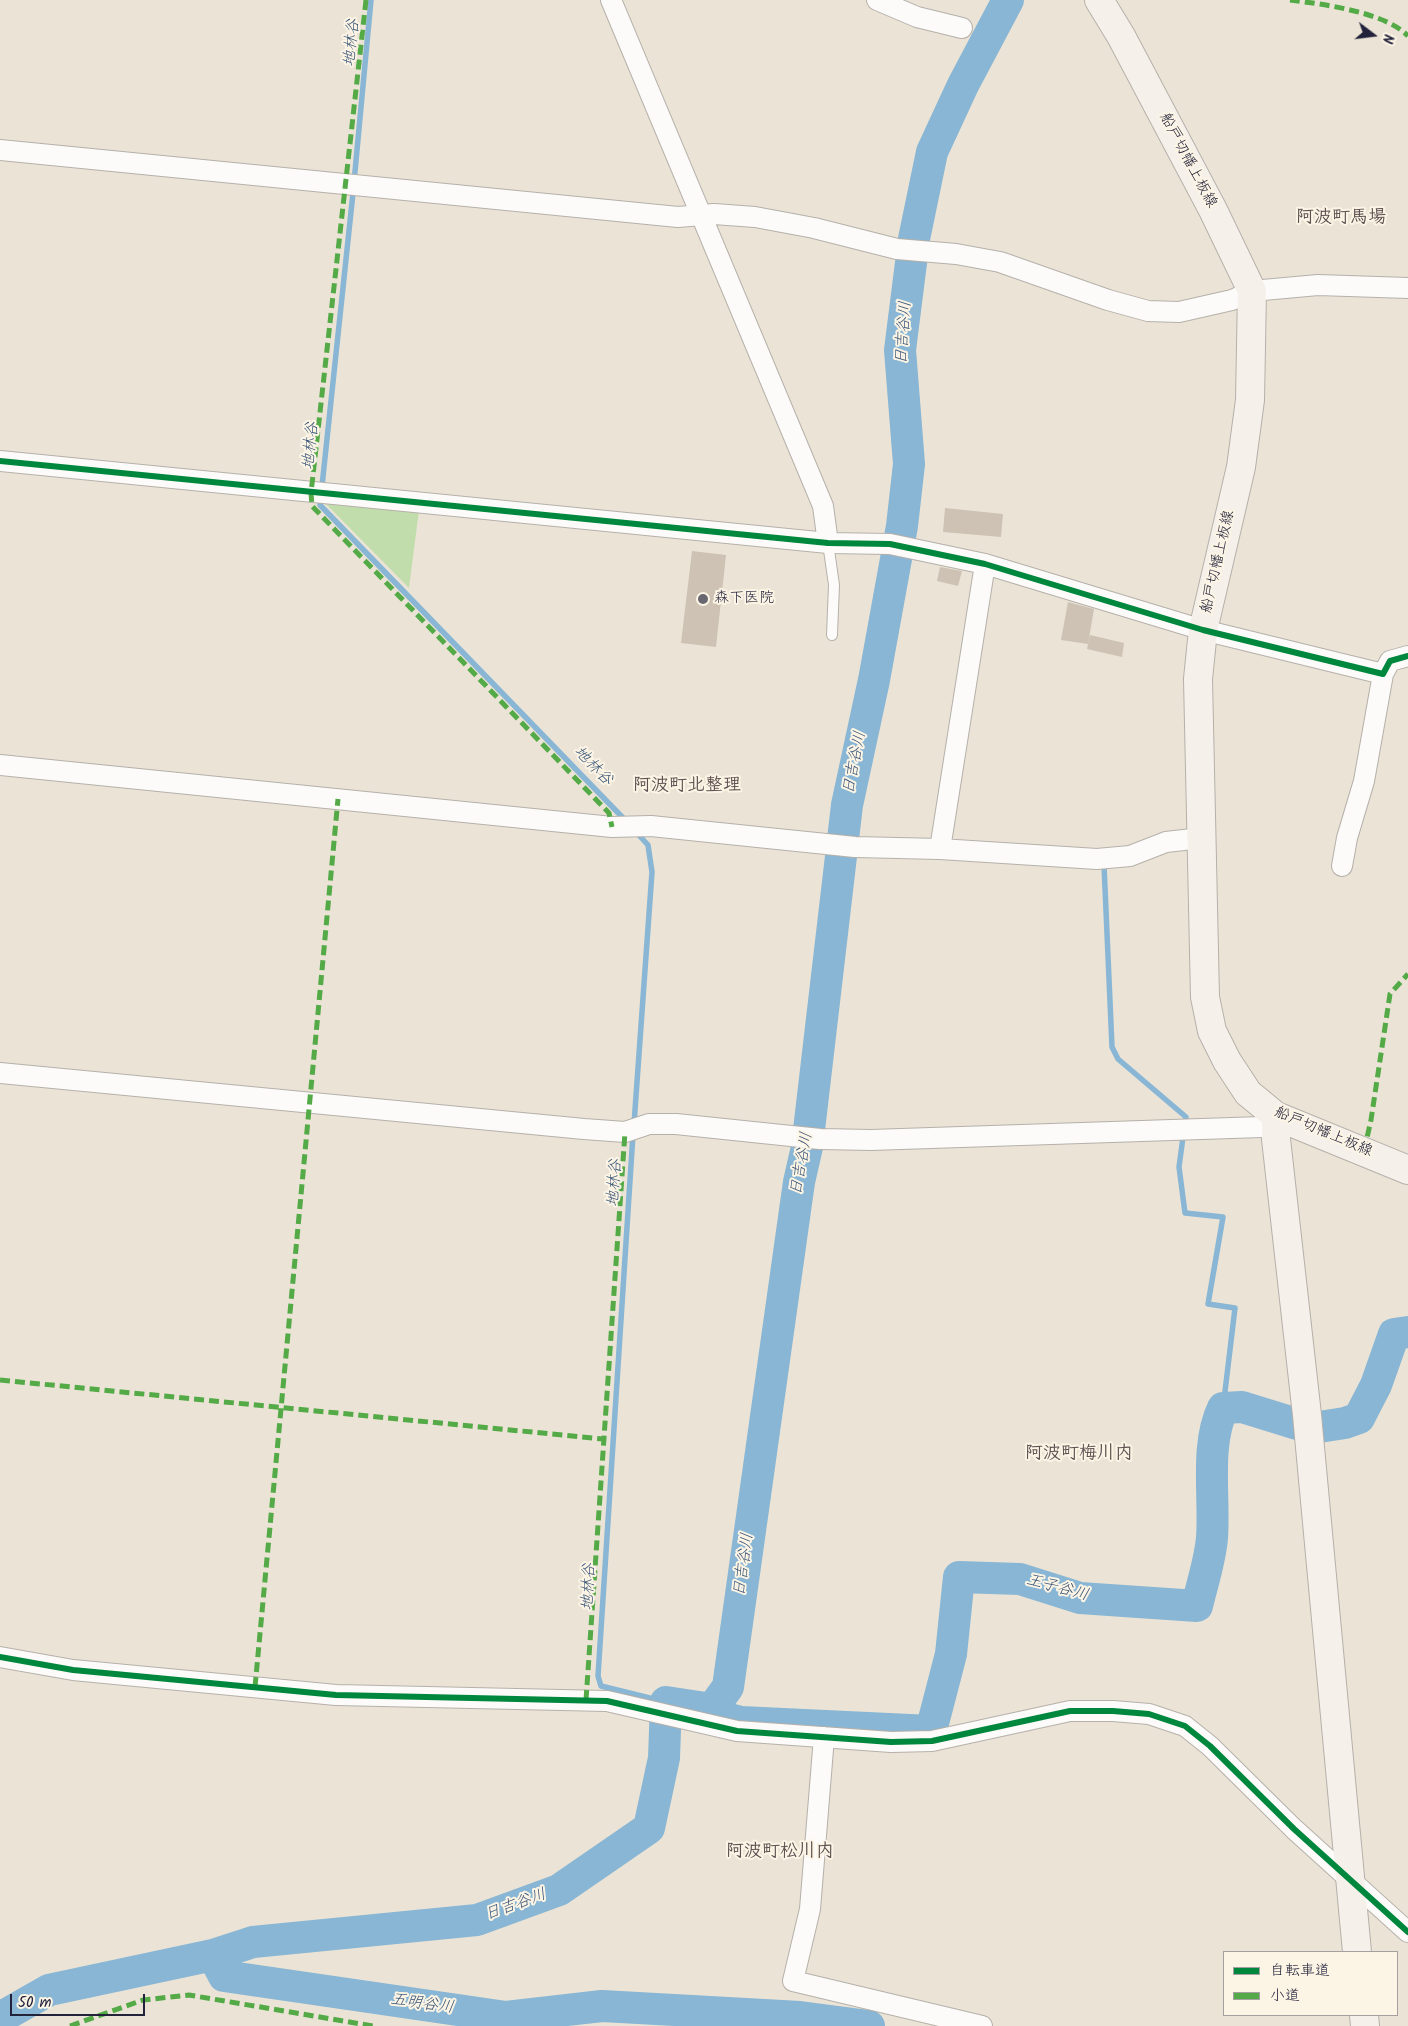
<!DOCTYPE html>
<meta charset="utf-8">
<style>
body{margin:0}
#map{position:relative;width:1408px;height:2026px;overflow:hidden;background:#ebe4d6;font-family:Kalam,"Klee One",sans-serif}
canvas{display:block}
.legend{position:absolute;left:1223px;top:1951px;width:175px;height:65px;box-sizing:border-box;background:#fcf5e5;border:1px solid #a5a1a1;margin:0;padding:6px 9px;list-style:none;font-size:15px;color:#22223b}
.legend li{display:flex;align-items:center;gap:10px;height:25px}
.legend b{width:25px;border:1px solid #a5a1a1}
.north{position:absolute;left:1348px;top:10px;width:50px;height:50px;-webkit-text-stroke:4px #fcf5e5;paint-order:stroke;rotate:105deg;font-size:14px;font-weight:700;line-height:20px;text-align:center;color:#22223b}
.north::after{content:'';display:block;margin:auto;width:18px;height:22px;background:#22223b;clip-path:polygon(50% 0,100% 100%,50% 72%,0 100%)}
.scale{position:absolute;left:10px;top:1994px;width:135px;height:22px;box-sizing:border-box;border:2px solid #22223b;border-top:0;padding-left:6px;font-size:15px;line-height:18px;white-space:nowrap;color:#22223b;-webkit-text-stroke:4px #fcf5e5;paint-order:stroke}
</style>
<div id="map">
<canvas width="1408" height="2026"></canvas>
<ul class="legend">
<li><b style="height:6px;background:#00873e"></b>自転車道</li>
<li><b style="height:6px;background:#53aa46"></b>小道</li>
</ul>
<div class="north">N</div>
<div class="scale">50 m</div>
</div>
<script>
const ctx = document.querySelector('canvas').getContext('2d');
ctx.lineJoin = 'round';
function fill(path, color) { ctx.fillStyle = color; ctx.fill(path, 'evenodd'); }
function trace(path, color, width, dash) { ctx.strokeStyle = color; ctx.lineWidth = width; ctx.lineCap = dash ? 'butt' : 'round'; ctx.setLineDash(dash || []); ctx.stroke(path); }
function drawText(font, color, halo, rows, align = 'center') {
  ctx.font = font + ' Kalam,"Klee One",sans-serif'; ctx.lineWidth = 4; ctx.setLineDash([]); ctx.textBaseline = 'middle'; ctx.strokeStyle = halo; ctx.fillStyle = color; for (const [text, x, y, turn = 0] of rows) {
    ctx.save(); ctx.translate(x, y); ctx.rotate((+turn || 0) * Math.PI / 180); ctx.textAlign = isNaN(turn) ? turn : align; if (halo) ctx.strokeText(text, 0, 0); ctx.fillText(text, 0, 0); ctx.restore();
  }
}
fill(new Path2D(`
 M331,500L419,510L409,588L325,503Z`), '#c2ddac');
trace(new Path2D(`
 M371,0L353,193L320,505L626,821
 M1104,865L1112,1047L1118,1059L1186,1117L1185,1123
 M634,1124L652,872L648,845L636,832
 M633,1134L598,1676L601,1686L666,1702
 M1183,1137L1179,1167L1185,1213L1223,1217L1208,1304L1235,1308L1223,1408`), '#88b6d4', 5.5);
trace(new Path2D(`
 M1319,1427L1345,1423L1359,1418L1376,1385L1394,1334L1408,1332
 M721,1717L741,1722L931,1731L951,1654L959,1577L1020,1579L1080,1598L1197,1606C1202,1584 1210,1561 1212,1538C1215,1497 1205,1445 1223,1408L1242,1407L1297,1424
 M213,1955L224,1976L506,2017L602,2006L800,2017L869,2026
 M0,2018L49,1990L213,1955L253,1942L477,1920L559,1890L649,1828L664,1758L666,1702L712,1709L728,1687L799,1182L807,1147L847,805L874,680L902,526L909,464L900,350L914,239L932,152L963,85L1008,0`), '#88b6d4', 32);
fill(new Path2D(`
 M945,508L1003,514L1001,537L943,532Z
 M692,551L726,555L716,647L681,643Z
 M940,567L962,571L958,586L937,581Z
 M1068,602L1094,609L1088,644L1061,640Z
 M1090,635L1124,643L1122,657L1087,649Z`), '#cdc2b4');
const lane = new Path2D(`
 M828,543L834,585L832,635`);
const street = new Path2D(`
 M611,0L823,506L828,543
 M877,0L917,17L962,28
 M0,150L678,217L714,214L755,217L814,228L897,249L956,254L1000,262L1108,300L1148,311L1179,312L1232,300L1252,291L1318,285L1408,288
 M0,461L828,543L890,544L985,564L1203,630L1383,674L1390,661L1408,656
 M0,765L612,827L651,826L855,847L940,849L1097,859L1130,856L1166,842L1201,838
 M940,849L985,564
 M1342,866L1347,838L1364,781L1383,674
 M0,1073L584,1129L625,1132L649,1124H676L820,1139L871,1140L1262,1127L1276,1116
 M0,1657L73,1670L336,1695L607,1701L737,1731L891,1742L932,1741L1070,1711H1113L1149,1714L1185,1726L1210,1746L1294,1829L1408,1932
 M824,1737L810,1909L793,1981L982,2026`);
const secondary = new Path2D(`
 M1099,0L1121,36L1213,210L1252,291L1250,400L1241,467L1203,630L1198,679L1205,997L1212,1031L1227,1061L1248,1093L1276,1116L1408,1170
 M1276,1116V1139L1307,1415L1357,1952
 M1364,2015L1365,2026`);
trace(lane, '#b5b0aa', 12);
trace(street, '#b5b0aa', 22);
trace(secondary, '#b5b0aa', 30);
trace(lane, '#fcfbf9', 10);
trace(street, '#fcfbf9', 20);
trace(secondary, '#f5f1ea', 28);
trace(new Path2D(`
 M366,0L311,493L312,506L609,813L612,827
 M1290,0C1322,4 1385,12 1408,36
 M1364,1151L1371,1120L1390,994L1408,974
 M0,1380L603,1439
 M255,1687L338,799
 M586,1700L625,1132
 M70,2026L143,2000L189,1995L373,2026`), '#53aa46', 5, [10, 5]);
trace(new Path2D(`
 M0,461L828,543L890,544L985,564L1203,630L1383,674L1390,661L1408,656
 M0,1657L73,1670L336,1695L607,1701L737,1731L891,1742L932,1741L1070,1711H1113L1149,1714L1185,1726L1210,1746L1294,1829L1408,1932`), '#00873e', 6);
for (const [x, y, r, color] of [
 [703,599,6,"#686671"]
]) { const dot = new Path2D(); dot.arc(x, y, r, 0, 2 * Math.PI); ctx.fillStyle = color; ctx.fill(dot); trace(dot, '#fcf5e5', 2); }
drawText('15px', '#22223b', '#fcf5e5', [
 ["船戸切幡上板線",1187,161,62],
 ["船戸切幡上板線",1219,562,-77],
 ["船戸切幡上板線",1323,1133,23]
]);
drawText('15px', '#22223b', '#fcf5e5', [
 ["森下医院",714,599]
], 'left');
drawText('italic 16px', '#3a5578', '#fcf5e5', [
 ["地林谷",353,43,-84],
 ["日吉谷川",905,333,-86],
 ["地林谷",312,446,-84],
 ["日吉谷川",856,763,-79],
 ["地林谷",592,767,46],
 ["日吉谷川",803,1164,-80],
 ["地林谷",616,1183,-86],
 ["日吉谷川",745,1565,-82],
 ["地林谷",590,1587,-87],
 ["王子谷川",1057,1589,15],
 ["日吉谷川",516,1906,-20],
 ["五明谷川",422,2005,8]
]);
drawText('bold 18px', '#5f5152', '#fcf5e5', [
 ["阿波町馬場",1341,219],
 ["阿波町北整理",687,787],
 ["阿波町梅川内",1079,1455],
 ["阿波町松川内",780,1853]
]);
</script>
